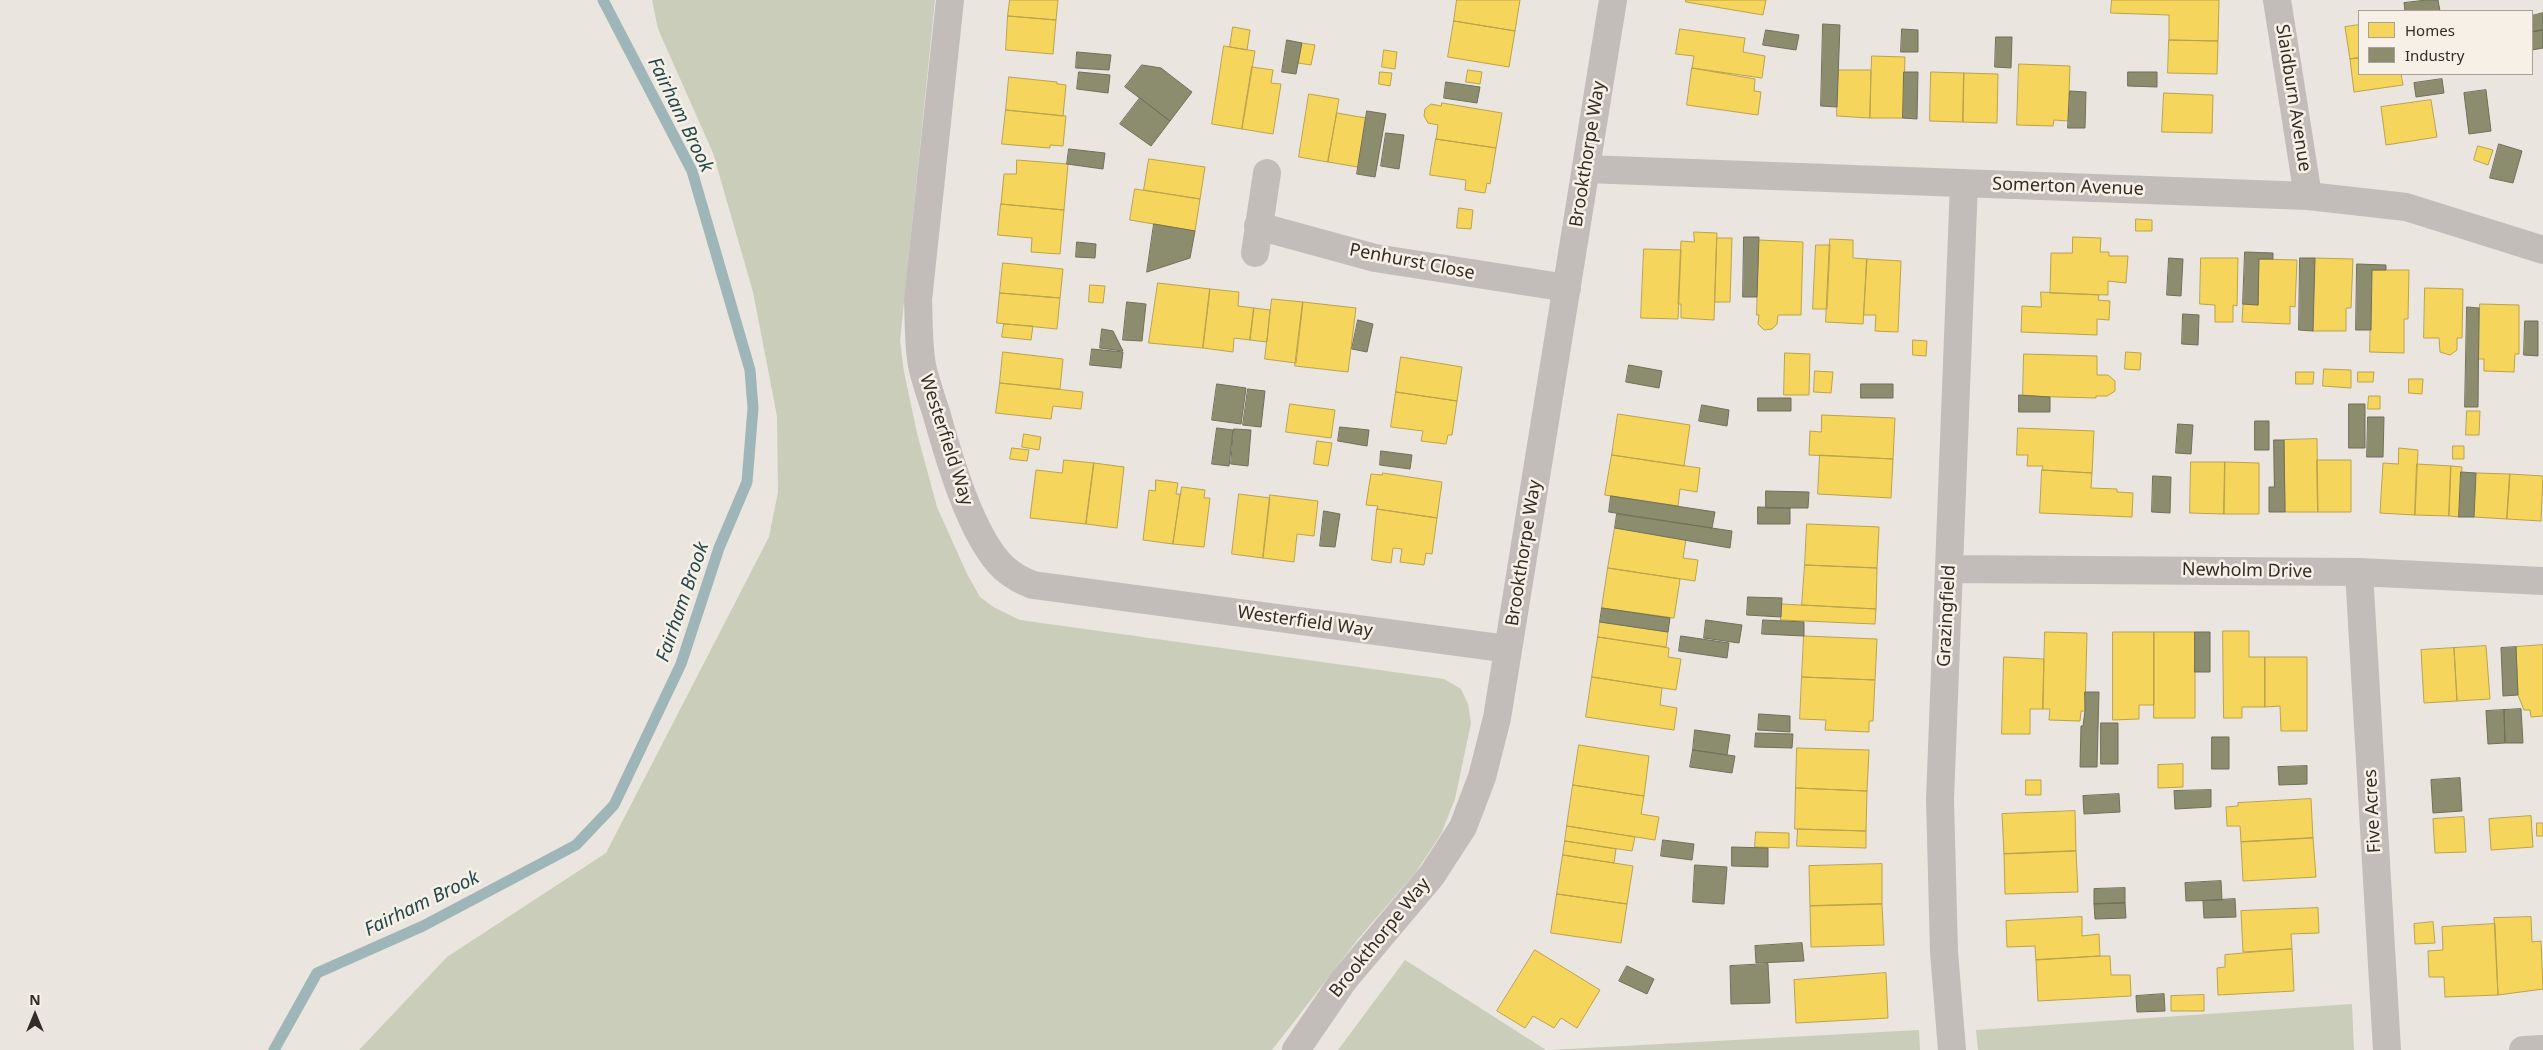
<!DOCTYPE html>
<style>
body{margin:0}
#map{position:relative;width:2543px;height:1050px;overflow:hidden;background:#eae5de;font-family:"Noto Sans",sans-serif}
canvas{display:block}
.legend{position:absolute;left:2358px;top:10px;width:175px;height:65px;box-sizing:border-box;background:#f6f0e6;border:1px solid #a8a19a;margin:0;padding:6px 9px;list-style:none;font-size:15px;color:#322b27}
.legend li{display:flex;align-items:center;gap:10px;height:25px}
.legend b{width:25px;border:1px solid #a8a19a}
.north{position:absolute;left:10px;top:990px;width:50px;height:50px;-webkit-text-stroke:4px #f6f0e6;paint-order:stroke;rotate:0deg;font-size:14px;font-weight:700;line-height:20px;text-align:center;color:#322b27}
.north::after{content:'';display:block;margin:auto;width:18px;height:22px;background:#322b27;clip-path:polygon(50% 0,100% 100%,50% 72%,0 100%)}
</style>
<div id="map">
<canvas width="2543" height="1050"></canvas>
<ul class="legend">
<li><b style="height:14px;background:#f6d55c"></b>Homes</li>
<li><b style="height:14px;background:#8c8c6e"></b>Industry</li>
</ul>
<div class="north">N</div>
</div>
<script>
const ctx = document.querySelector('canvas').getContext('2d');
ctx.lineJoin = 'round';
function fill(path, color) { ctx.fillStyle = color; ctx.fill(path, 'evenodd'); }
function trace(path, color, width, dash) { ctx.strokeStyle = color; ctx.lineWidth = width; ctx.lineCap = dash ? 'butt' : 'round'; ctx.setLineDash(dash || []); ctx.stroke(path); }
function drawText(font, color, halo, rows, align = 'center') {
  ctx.font = font + ' "Noto Sans",sans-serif'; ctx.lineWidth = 5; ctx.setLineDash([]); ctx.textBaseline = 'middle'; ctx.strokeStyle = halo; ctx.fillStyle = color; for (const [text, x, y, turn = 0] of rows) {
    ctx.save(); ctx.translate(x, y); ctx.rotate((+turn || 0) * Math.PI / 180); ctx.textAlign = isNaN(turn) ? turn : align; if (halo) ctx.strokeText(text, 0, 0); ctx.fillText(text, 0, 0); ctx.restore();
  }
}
fill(new Path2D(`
 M652,0H935L900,341L904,372L917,433L937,507L967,574L980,597L995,608L1020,620L1444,679L1461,689L1468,704L1471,723L1455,799L1441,834L1416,872L1359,938L1272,1050H359L447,957L606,853L769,537L778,492L777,416L753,292L713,153L658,29Z
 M1405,960L1546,1050H1338Z
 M2352,1004L2354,1050H1978L1976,1030Z
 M1919,1030L1920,1050H1550Z`), '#c9cdba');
const homes = new Path2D(`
 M1010,0H1058L1056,20L1008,16Z
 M1457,0H1520L1515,31L1454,21Z
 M1686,0H1766L1763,15L1686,2Z
 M2112,0H2219L2218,41L2169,40V15L2111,13Z
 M1008,16L1056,20L1053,54L1006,50Z
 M1454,21L1515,31L1509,67L1448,57Z
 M2359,25V58L2350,59L2345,27Z
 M1233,27L1250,30L1247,50L1230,47Z
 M1680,29L1745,38L1743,52L1765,56L1762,78L1692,68L1694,56L1676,54Z
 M2169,40L2218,41L2217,74L2168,73Z
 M1302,43L1315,45L1311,65L1298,63Z
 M1224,46L1255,51L1242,129L1212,124Z
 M1384,50L1397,52L1395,69L1382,67Z
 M1872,56L1905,57L1903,118H1870Z
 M2359,58V74H2401L2403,85L2354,92L2350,59Z
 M2019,64L2070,66L2068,121L2054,120L2053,126L2017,125Z
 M1252,67L1273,70L1271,83L1281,84L1273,134L1242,129Z
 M1692,68L1755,79L1754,91L1761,92L1758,115L1687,105Z
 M1468,70L1482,72L1480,84L1466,82Z
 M1838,70H1871L1870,118L1837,116Z
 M1380,72L1392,73L1390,86L1379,84Z
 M1931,72L1964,73L1963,122L1930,121Z
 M1964,73L1998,74L1997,123L1963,122Z
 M1009,77L1057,82V84L1066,85L1063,116L1006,110Z
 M2164,93L2213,95L2212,133L2162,132Z
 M1309,94L1339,99L1328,162L1299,157Z
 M2431,100L2437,137L2386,145L2381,107Z
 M1442,103L1502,113L1496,148L1436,139L1438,125L1428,123L1424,116L1425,109L1431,104L1441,106Z
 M1006,110L1066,116L1063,146L1050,145V148L1002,144Z
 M1337,113L1366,118L1358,167L1328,162Z
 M1436,139L1496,148L1490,184L1487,183L1485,193L1465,190L1466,180L1430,175Z
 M2478,146L2493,150L2488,165L2474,160Z
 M1149,159L1205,167L1200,199L1144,190Z
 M1017,160L1068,164L1064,210L1001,204L1004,174H1016Z
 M1135,189L1200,199L1195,231L1130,220Z
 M1001,204L1064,210L1060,254L1031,252L1032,238L998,235Z
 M1459,208L1473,210L1471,229L1457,228Z
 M2136,219L2152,220V231H2136Z
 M1694,232L1717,233L1714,320L1681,318V304H1678L1681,241L1694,242Z
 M2073,237L2101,238L2100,252H2109V256H2128L2126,283L2108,281V295L2050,293L2051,253H2072Z
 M1717,238H1732L1730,302H1715Z
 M1830,239L1853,240V258L1867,259L1863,324L1826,322Z
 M1759,240L1803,242L1801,315H1778L1777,324L1772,329L1764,330L1758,324L1759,315H1757Z
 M1816,245H1830L1827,309H1813Z
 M1644,249L1681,250L1678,319L1641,318Z
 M2201,258H2238L2237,306L2233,305V322H2215V305L2200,304Z
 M2315,258L2353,259L2351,308H2346V331H2313Z
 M1867,259L1901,261L1898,332L1875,331L1876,315H1864Z
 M2259,259L2297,260L2295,307L2290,306V324L2242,322L2243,304L2258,305Z
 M1003,263L1063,269L1060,298L1000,293Z
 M2372,270H2409L2408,319H2404V353L2370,352Z
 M1158,283L1210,289L1203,348L1149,343Z
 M1090,285L1105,286L1103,303L1089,302Z
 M2425,288L2463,289L2462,338H2457V350L2450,355L2440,352L2439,338H2424Z
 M1210,289L1239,292L1238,306L1254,308L1250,340L1234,338L1233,352L1203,348Z
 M2041,292L2099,295L2098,300L2110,301L2109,320L2097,319V335L2021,332L2022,306L2041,307Z
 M1000,293L1060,298L1057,329L997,323Z
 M1272,299L1303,302L1296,363L1265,359Z
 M1303,302L1356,308L1348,372L1295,366Z
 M2480,304L2519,305V354H2515L2514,372L2484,371V359H2479Z
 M1254,308L1270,310L1267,342L1250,340Z
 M1004,324L1033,326L1031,340L1002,337Z
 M1913,340L1927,341L1926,356L1913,355Z
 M1003,352L1063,359L1060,389L1000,383Z
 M2126,352L2141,353L2140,370L2125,369Z
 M1785,353L1810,354L1809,395H1784Z
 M2024,354L2097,356V375H2108L2115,381V391L2107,396H2096V398L2023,396Z
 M1401,357L1462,367L1457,401L1396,392Z
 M2324,369L2351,370V388L2323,386Z
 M1815,371L1833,372L1831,393L1814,392Z
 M2296,372H2314L2313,384H2296Z
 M2358,372H2374L2373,382H2358Z
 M2409,379H2423L2422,394L2409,393Z
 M1000,383L1083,392L1081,409L1053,406L1051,419L996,413Z
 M1396,392L1457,401L1452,435H1448L1446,444L1421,441L1423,431L1391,427Z
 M2369,396H2380V409H2368Z
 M1290,404L1335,410L1331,438L1286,432Z
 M2467,411H2480L2479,435H2466Z
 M1618,414L1690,425L1684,466L1612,455Z
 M1822,415L1895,418L1893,459L1809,455L1810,431L1821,432Z
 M2018,428L2094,431L2092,473L2042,470L2043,466H2027L2028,455H2017Z
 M1024,434L1041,437L1039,450L1022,447Z
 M2317,439L2318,512H2285L2284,440Z
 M1317,441L1332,443L1328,466L1314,464Z
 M2453,446H2464V459H2453Z
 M1012,448L1029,450L1027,461L1010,459Z
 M2399,448L2418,450L2415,515L2380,513L2383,463L2398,464Z
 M1612,455L1700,468L1697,492L1680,489L1678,506L1605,495Z
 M1820,455L1893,459L1891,498L1818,494Z
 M1064,460L1094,463L1086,524L1030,518L1036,470L1062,473Z
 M2317,460H2351V512H2318Z
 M2191,462H2225L2224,514L2190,513Z
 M2225,462L2259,463V514H2224Z
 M1094,463L1124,467L1117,528L1086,524Z
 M2417,464L2451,466L2449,516L2415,515Z
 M2451,466L2462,467L2459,517L2449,516Z
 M2042,470L2092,473L2091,488L2117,489V492L2133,493L2132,517L2040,513Z
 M1383,473L1442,482L1437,518L1377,509L1378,506L1366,505L1371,474L1382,475Z
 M2476,473L2510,474L2507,519L2474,517Z
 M2510,474L2543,476L2541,521L2507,519Z
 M1156,480L1178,483L1176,494H1180L1173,544L1143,540L1149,490L1155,491Z
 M1182,487L1205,490L1204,498H1210L1204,547L1173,544Z
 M1239,494L1270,498L1263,558L1232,554Z
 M1270,495L1318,501L1314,536L1297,534L1294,562L1263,558Z
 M1377,509L1437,518L1432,554L1426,553L1424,565L1400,562L1402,549L1393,548L1391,563L1372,560Z
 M1807,524L1879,527L1877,568L1805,565Z
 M1615,528L1686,539L1683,558L1698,560L1695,581L1608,568Z
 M1805,565L1877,568L1876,609L1802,605Z
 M1608,568L1680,579L1674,618L1602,608Z
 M1782,604L1876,609L1875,624L1781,620Z
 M1600,622L1668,632L1666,647L1598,637Z
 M2223,631H2249V657H2265V707H2242V718H2224Z
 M2045,632L2087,633L2085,711H2081L2080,721L2049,720L2050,709H2043Z
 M2113,632H2154V705H2139V719L2113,720Z
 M2154,632H2195V718H2154Z
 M1804,636L1877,639L1875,680L1802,677Z
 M1598,637L1669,648L1668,657L1681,659L1676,690L1592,677Z
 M2543,645V716L2531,717L2530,710H2524L2518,695L2516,647Z
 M2486,646L2490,699L2457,701L2454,648Z
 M2454,648L2457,701L2424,703L2421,650Z
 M2004,657L2044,659L2043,709H2030V734H2002Z
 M2265,657H2307V731H2281L2280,706L2265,707Z
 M1592,677L1662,688L1660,705L1677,708L1674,730L1586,717Z
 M1802,677L1875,680L1873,721H1869V732L1825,730L1826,720L1800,719Z
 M1579,745L1649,756L1644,796L1573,785Z
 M1797,748L1869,750L1867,791L1796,788Z
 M2183,764V787L2158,788V765Z
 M2026,780H2041V795H2026Z
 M1573,785L1644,796L1641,814L1659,817L1655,840L1567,826Z
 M1796,788L1867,791L1866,831L1795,829Z
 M2311,799L2313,838L2241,842L2240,826H2227L2226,807L2238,806V803Z
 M2075,811L2076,851L2004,854L2002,814Z
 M2531,816L2533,847L2491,850L2489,819Z
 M2464,817L2466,852L2435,853L2433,819Z
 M2537,823H2543V836H2537Z
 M1567,826L1635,837L1632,851L1565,841Z
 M1798,829L1866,831V848L1797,846Z
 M1756,832L1789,833V848L1755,847Z
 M2313,838L2316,877L2243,881L2241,842Z
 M1565,841L1616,849L1614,863L1563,855Z
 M2076,851L2078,892L2005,894L2004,854Z
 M1563,855L1633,866L1627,904L1557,894Z
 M1882,864V904L1810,906L1809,866Z
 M1557,894L1627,904L1621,943L1551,933Z
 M1882,904L1884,945L1811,947L1810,906Z
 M2318,908L2319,933L2291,934L2292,949L2243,952L2241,911Z
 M2082,917V936L2099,934L2100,956L2036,960L2035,946L2007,947L2006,921Z
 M2531,917L2532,942L2541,941L2543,989L2498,995L2494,918Z
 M2433,922L2435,943L2415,944L2414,924Z
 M2495,924L2498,995L2445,997L2444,977H2429L2428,951L2443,950L2442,927Z
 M2292,949L2294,991L2218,995L2217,968L2225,967V955Z
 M1535,950L1600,990L1577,1028L1561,1018L1554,1028L1533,1016L1525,1028L1497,1011Z
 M2100,956H2110L2111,975H2130L2131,996L2038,1001L2036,960Z
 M1886,973L1888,1018L1796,1023L1794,980Z
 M2204,995V1011H2171V996Z`);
fill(homes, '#f6d55c');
trace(homes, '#bba24c', 1);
const industry = new Path2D(`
 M2427,0H2438L2440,11H2405L2404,3Z
 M2543,13V30L2532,32V16Z
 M1823,24L1840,25L1837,107L1821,106Z
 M1902,29L1918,30V52H1901Z
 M1766,30L1799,35L1796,50L1763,45Z
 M2543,30V48L2532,50V32Z
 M1996,37H2012L2011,68L1995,67Z
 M1287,40L1302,43L1296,74L1282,72Z
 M1077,52L1111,55L1109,70L1076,68Z
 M1142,65L1161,68L1192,92L1170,121L1125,87Z
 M1079,72L1110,75L1108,93L1077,89Z
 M1904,72H1918L1917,119L1903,118Z
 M2128,72H2157V87L2128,86Z
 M2442,79L2444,93L2416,97L2414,83Z
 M1446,82L1480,87L1477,103L1444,98Z
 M2486,90L2491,131L2469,134L2464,93Z
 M2070,91L2086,92L2085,128H2068Z
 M1140,98L1170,121L1151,146L1120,124Z
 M1367,111L1386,114L1375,177L1357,174Z
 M1386,133L1404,135L1399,169L1381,166Z
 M2499,144L2522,151L2513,183L2490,178Z
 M1069,149L1105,153L1103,169L1067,164Z
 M1154,224L1195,231L1190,258L1147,272Z
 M1744,237H1759L1757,297H1743Z
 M1077,242L1096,244L1095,258L1076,257Z
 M2245,252L2273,253V259H2259L2258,305L2243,304Z
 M2169,258L2183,259L2181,296L2167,295Z
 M2300,258H2315L2313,331L2299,330Z
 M2357,264L2386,265V270H2372L2371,330H2356Z
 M1127,302L1146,304L1142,341L1123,340Z
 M2467,307L2479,308L2478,407H2465Z
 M2183,314L2199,315L2198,345L2182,344Z
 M1358,320L1373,324L1367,352L1352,349Z
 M2525,321H2538V356L2524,355Z
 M1102,329L1113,331L1123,351L1100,348Z
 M1092,349L1123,352L1121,368L1090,365Z
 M1629,365L1662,371L1659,388L1626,382Z
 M1217,384L1246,388L1241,424L1212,420Z
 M1861,384H1893V398H1861Z
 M1248,389L1265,391L1261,427L1243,425Z
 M2019,395L2050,397V412H2019Z
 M1758,398H1791V411H1758Z
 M2349,404H2365V448H2349Z
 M1702,405L1729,410L1727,426L1699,421Z
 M2368,417H2384L2383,457H2367Z
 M2255,421H2269V450H2255Z
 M2178,424L2193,425L2191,454L2176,453Z
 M1340,427L1369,430L1367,446L1338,441Z
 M1217,428L1233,430L1229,466L1212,464Z
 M1234,429L1251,430L1248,466L1231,464Z
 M2274,440H2284L2285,512H2269V487H2274Z
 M1381,451L1412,455L1410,469L1380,465Z
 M2461,472L2476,473L2474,517H2459Z
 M2153,476L2171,477L2170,513L2152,512Z
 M1766,491L1809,492L1808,508H1766Z
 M1611,496L1715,512L1712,528L1609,512Z
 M1758,507L1790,508V524H1758Z
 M1324,511L1340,514L1335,547L1320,546Z
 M1617,514L1732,531L1730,548L1615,528Z
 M1748,597L1782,598L1781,617L1747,615Z
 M1602,608L1670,618L1668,632L1600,622Z
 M1706,620L1742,625L1739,643L1704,638Z
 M1763,620L1804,622V636L1762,634Z
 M2195,632H2210V672H2195Z
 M1681,636L1729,643L1727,658L1679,651Z
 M2516,647L2518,695L2503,696L2501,648Z
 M2085,692H2099L2097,767H2080L2081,726H2083L2085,711Z
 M2521,709L2523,743H2505L2504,710Z
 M2504,710L2505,743L2488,744L2486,711Z
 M1759,714L1790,716V732L1758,730Z
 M2101,723H2118V764H2101Z
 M1695,730L1730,735L1727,755L1693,750Z
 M1756,733L1793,734L1792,748L1755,747Z
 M2212,737H2229V769H2212Z
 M1693,750L1735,756L1732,773L1690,767Z
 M2307,766V784L2279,785L2278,767Z
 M2460,778L2462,811L2433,813L2431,780Z
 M2211,790V807L2175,809L2174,791Z
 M2119,794L2120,812L2084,814L2083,796Z
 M1663,840L1694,844L1692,860L1661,856Z
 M1732,847L1768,848V867L1732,866Z
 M1695,865L1727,867L1724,904L1693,902Z
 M2221,881L2222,900L2186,901L2185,883Z
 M2125,888V903L2094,904V889Z
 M2235,899L2236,917L2204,918L2203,901Z
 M2125,903L2126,918L2095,919L2094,904Z
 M1802,943L1804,961L1756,963L1755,946Z
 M1768,964L1770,1003L1731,1004L1730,966Z
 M1627,966L1654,979L1647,994L1619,981Z
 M2164,994L2165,1011L2137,1012L2136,996Z`);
fill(industry, '#8c8c6e');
trace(industry, '#716f59', 1);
trace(new Path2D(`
 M274,1050L317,973L423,926L576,845L614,805L681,664L719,548L747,482L753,408L750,370L692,171L603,0`), '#9eb6b8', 11);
trace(new Path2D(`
 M950,0L918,300C919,321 918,343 922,365C925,380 931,397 936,412C948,455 971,537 1004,568C1013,576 1022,581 1033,585L1508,649
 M2277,0L2308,196
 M1586,169L2308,196L2406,207L2543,250
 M1258,226L1375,258L1567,288
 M1255,253L1267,173
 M1950,569L2359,572L2543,581
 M2359,572L2387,1050
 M1296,1050L1343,981L1432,875L1463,827L1482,777L1497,718L1613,0
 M1952,1050L1944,952L1940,799L1964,183
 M2523,1050L2543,1049`), '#c2bdb8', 28);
drawText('18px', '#322b27', '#f6f0e6', [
 ["Slaidburn Avenue",2293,98,81],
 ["Brookthorpe Way",1588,154,-81],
 ["Somerton Avenue",2068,187,2],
 ["Penhurst Close",1412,262,11],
 ["Westerfield Way",946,440,72],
 ["Brookthorpe Way",1524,553,-81],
 ["Newholm Drive",2247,571,1],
 ["Grazingfield",1947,616,-87],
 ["Westerfield Way",1305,622,8],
 ["Five Acres",2373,811,-93],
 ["Brookthorpe Way",1380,938,-51]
]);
drawText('italic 19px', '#23484d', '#f6f0e6', [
 ["Fairham Brook",680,115,64],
 ["Fairham Brook",683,602,-71],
 ["Fairham Brook",422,904,-26]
]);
</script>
